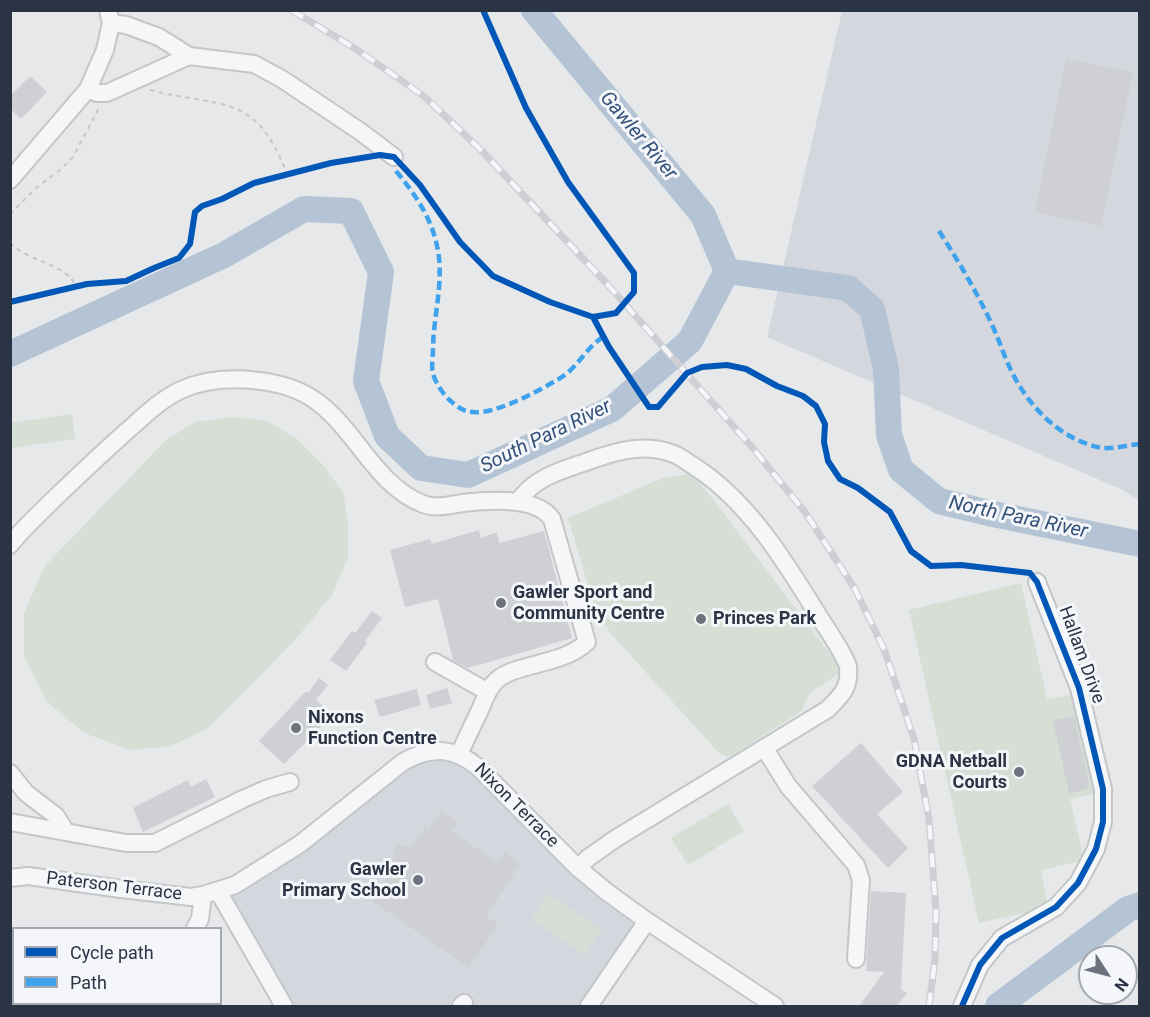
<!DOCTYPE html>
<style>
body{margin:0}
#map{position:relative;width:1150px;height:1017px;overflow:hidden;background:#e6e8ea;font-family:Roboto,sans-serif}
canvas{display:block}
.frame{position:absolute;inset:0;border:12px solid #2b3445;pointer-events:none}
.legend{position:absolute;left:12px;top:927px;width:210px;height:78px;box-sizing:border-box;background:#f4f6f9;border:2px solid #a4a8b1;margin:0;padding:8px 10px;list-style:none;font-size:18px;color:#2b3445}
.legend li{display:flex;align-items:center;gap:12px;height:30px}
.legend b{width:30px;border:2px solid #a4a8b1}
.north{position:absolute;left:1078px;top:945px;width:60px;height:60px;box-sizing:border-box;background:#f4f6f9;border:2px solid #a4a8b1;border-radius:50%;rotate:126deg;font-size:16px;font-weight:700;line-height:24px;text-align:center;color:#2b3445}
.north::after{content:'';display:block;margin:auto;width:21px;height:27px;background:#6c737f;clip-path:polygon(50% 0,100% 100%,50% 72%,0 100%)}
</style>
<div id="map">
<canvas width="1150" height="1017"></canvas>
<div class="frame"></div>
<ul class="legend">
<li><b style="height:8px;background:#0057b8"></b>Cycle path</li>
<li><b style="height:8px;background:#3ea3ec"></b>Path</li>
</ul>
<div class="north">N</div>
</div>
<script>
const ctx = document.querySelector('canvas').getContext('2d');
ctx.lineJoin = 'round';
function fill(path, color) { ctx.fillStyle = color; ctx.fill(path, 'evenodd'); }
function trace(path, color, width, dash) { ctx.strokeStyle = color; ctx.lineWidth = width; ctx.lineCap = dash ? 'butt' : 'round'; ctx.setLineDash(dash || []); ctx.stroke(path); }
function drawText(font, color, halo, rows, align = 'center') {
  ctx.font = font + ' Roboto,sans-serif'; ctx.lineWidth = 6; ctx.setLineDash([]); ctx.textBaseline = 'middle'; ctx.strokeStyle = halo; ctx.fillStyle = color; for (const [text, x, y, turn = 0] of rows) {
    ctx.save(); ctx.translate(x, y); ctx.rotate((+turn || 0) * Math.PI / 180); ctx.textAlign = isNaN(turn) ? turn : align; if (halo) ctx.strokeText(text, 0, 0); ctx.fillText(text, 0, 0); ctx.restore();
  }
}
fill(new Path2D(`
 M842,11H1139V501L1123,490L767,337Z
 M448,751L647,921L589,1006H284L218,891L387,776Z`), '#d4d7dd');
fill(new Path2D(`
 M72,414L75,439L11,448V423Z
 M231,417L265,420L295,437L323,465L343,492L348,522V557L332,595L295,640L208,728L171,746L131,750L84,733L46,701L24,655V614L44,567L165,441L195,422Z
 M691,474L705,489L843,671L809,694L802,711L730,757L719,753L613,636L597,615L568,518L663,478Z
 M1021,583L1047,699L1076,694L1097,793L1070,799L1084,860L1041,870L1048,908L979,923L909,610Z
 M728,804L744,831L688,865L671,838Z
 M549,894L601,930L584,955L532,919Z`), '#d6ded6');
trace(new Path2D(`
 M534,10L703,215L727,271
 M727,271L848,288L872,309L886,369L889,435L901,470L939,501L993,514L1140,544
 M10,354L224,255L304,209L351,211L381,272L366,381L387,436L421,468L468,475L612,409L690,341L727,271
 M998,1006L1128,909L1140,905`), '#b4c4d5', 26);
fill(new Path2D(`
 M1066,59L1133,72L1101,226L1035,212Z
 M30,76L47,92L21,119L10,108V96Z
 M479,530L481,538L497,532L499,543L544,531L572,638L468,668L453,660L438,599L405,607L390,550L430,539L432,544Z
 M372,611L382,618L365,641L367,643L346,671L330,660L352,631L355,633Z
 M319,678L328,685L316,700L333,715L284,764L259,741L306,691L308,693Z
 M447,688L452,703L430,709L426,695Z
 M417,689L421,705L380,717L374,700Z
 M1074,716L1089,783H1087L1088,789L1069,793L1053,720Z
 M861,743L903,792L877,814L908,848L888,868L812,786Z
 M206,779L215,797L143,832L133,808L188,780L191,787Z
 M441,811L458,822L451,831L498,863L505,853L520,864L486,916L498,924L469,967L372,901L398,862L392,860L397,844L411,848L425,827L428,830Z
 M871,891L906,893L901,989L907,993L897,1006H859L884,972L866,971Z`), '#ced0d3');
const minor = new Path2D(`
 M111,23L126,25L159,37L189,56L254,64L282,79L361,132L394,157
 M88,89L97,93H107L189,56
 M10,180L88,89L105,50L111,23L108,10
 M518,502C532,479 559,471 583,463C610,453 640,443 668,452C677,454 685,460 692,465C747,499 785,561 818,615C828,631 841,648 848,666C850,687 843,694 828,709L615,839L588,858L578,868
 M10,545C23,528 39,514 54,499C78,476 102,453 127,431C143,417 161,399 181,390C220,372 287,377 320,404C358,434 377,486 423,504C436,509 450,505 463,503C488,500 536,496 552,519L587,642C561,667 512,662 494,683C486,692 484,702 479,712C472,726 466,740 459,754
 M435,662L488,692
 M765,749L788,786L856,865L861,880L856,959
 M10,773L26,793L56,816L66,832
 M10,822L126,843H155L243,799L266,789L290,782
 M10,878L28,876L121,889L191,897L203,895L235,885L300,844L403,762C431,746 453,747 478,767L578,868L607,892L647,921L775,1006
 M218,891L284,1006
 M195,928L200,919L203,895
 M142,1006L145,1004
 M461,1006L464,1003
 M589,1006L647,921
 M962,1006L980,965L1002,938L1056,907L1078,883L1096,849L1103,822V789L1079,688L1037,582`);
trace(minor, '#c4c6c8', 20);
trace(new Path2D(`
 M150,90C224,109 255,91 287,174
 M10,214L36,188L60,170L73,157L99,108
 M10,243C30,263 64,262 76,286`), '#c5c6ca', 2, [4.5, 4.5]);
trace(minor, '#f5f6f7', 16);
const rail = new Path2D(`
 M291,10L356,49L425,97L482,151L608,285L751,446L805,512L855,589L884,649L914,739L929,819L936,910L935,960L929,1006`);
trace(rail, '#cecfd2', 7);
trace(rail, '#f4f6f9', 4.5, [14]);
trace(new Path2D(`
 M396,171C415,194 431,217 437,246C445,280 433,316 433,350C433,357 431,367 433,373C435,383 445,397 453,403C459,408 465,412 473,412C495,415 538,391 557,380C578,369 585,348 603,337
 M939,231C959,262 978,294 993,327C999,340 1003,353 1009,366C1026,404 1060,441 1103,448C1114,449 1128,445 1140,444`), '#3ea3ec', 4.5, [9, 4.5]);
trace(new Path2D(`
 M10,302L87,284L126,281L154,268L179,258L190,244L195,212L202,206L222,199L254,183L331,163L380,155L394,157L420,185L460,242L493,276L550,302L593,317L616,313L634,292V273L568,182L526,108L483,10
 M593,317L609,347L649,407H658L687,373L702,367L727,365L746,369L777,386L803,396L816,406L825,424L824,442L828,461L840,479L858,488L890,512L911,551L931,566L961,565L1030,573L1037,582L1079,688L1103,789V822L1096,849L1078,883L1056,907L1002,938L980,965L962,1006`), '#0057b8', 6);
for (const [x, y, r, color] of [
 [501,603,6,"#6c737f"],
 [701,619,6,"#6c737f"],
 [296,728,6,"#6c737f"],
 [1019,772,6,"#6c737f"],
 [418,880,6,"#6c737f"]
]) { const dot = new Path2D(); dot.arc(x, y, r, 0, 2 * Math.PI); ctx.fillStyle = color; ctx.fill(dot); trace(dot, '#f4f6f9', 2); }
drawText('bold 18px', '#2b3445', '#f4f6f9', [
 ["Gawler Sport and",513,593],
 ["Community Centre",513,614],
 ["Princes Park",713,619],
 ["Nixons",308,718],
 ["Function Centre",308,739],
 ["GDNA Netball",1007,762,"right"],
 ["Courts",1007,783,"right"],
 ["Gawler",406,870,"right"],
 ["Primary School",406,891,"right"]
], 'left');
drawText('18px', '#2b3445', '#f4f6f9', [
 ["Hallam Drive",1081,655,70],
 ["Nixon Terrace",516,806,45],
 ["Paterson Terrace",114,887,7]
]);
drawText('italic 20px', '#34527a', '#f4f6f9', [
 ["Gawler River",638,136,50],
 ["South Para River",546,437,-26],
 ["North Para River",1018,518,12]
]);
</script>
